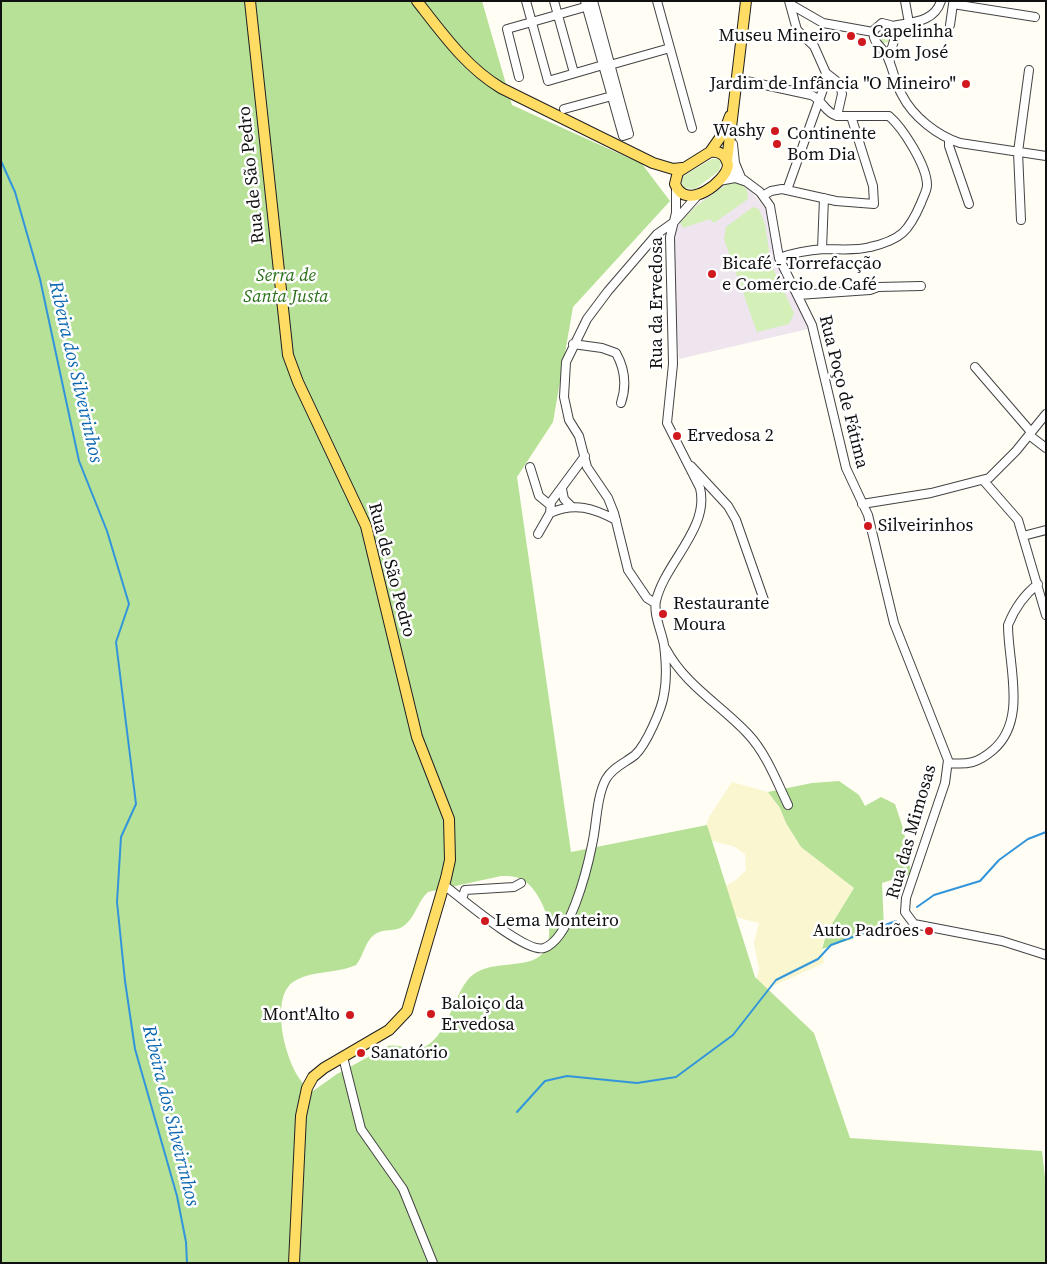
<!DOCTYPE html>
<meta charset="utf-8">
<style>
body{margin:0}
#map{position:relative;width:1047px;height:1264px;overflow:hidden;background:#fffdf4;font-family:"Source Serif 4",serif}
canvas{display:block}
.frame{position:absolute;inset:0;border:2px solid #101010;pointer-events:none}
</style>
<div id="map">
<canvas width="1047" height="1264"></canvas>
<div class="frame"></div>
</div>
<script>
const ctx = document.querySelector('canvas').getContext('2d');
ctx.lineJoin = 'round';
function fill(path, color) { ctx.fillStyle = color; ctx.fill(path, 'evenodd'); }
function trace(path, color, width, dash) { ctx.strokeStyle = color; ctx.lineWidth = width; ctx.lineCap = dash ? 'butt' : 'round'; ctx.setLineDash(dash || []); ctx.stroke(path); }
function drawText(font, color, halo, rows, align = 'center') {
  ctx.font = font + ' "Source Serif 4",serif'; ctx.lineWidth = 5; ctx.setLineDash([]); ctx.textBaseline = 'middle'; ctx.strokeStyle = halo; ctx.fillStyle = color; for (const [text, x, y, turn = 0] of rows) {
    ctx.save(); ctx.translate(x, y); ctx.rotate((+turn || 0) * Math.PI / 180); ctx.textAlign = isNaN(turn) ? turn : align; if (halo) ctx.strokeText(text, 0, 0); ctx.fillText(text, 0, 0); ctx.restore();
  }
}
fill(new Path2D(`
 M727,180L747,186L768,212L777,260L808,329L679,359L673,281L674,234L683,216Z`), '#eee5ef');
fill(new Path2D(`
 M732,782L768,792L780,808L786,823L801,847L854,888L827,932L822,946L824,963L753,995L759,969L754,943L759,923L736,917L720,889L736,880L746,870L745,854L733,846L701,838L709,817Z`), '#f9f6d0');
fill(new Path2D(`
 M876 35a8 8 0 1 1 16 0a8 8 0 1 1-16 0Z
 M712,159H718L721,163L719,171L695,189L684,188L682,183L683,176Z
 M731,181L739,182L747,190L748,199L714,223L710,219L683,228L680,222L695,207Z
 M753,207L759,209L765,224L771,264L794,313L789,324L757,332L724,239L726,227Z`), '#d4efb8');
fill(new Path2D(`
 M1,1H482L512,105L642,164L670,201L573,307L553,422L517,477L571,852L707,825L755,977L814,1033L850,1138L1042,1151L1046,1187V1263H1ZM501,876C509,876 519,876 526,882C543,895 559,936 542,954C529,969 493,960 474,974C453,988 449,1043 418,1049C408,1050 399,1044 388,1046L337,1074L313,1091C288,1081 267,999 293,982C311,970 336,974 356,965C364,956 365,939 377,933C386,928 397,933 406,924C416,915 418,901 428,892Z
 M839,781L859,795L865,806L881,797L895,804L904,831L911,874L882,883L884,928L822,949L827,932L854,888L801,847L786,823L780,808L768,792L812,783Z`), '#b6e196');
trace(new Path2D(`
 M1,161L15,192L40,279L79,461L107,531L129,604L116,642L136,804L121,837L117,902L125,981L135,1049L177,1196L186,1242L187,1263
 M917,907L934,895L980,881L999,860L1028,839L1046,832
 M517,1112L545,1081L567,1076L637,1083L676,1077L733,1035L776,980L818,959L831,945L896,921`), '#3295db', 2);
const minor = new Path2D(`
 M526,1L548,81L603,65
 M554,1L574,73
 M585,1L623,136L629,134L593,1
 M657,1L692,128
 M905,1L909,23
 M790,4L823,23L873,32
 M950,25L953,4L1035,17
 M892,26C911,22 934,23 941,1
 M890,63C888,46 902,36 890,25L882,23L874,30C871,42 882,46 887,56C893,68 895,83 902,95C913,117 938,136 960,143L1046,156
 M610,65L670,48
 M826,73L840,84L842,94L837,116
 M519,77L507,29L592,5
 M737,79L811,95C823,100 824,112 837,116H889C903,128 927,166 927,185C927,191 923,197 921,203C909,231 901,240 870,247C855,251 840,249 824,249C810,250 793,253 779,258
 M564,109L612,96
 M949,139V146L969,204
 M733,144L735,163L740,175
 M728,168L760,192L770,206L779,258L812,325L846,468L868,515L894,623L948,760L945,783L906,898L905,912L914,924L1002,941L1046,955
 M719,181L735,178L744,181
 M787,190L826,81V73L814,46L797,30L789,1
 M764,195L771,191L782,189L836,201L874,204L873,186L851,116
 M1021,220L1018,152L1029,70
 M822,249L824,198
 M798,295L870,290L878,287L921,286
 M573,344L602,348L616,353C625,369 627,385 621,403
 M975,367L1031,432
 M1029,435L1046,448
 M691,466L728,506L736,520L764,600
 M530,467L539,496L550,505
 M983,480L1018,520L1046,615
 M562,489L564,499L571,506
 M862,504L931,493L989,478L1016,451L1046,414
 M550,513L551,502L585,456
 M538,534L550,513C575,502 593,508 616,520
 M1023,536L1046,530
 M655,603L647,598L628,570L614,513L608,498L587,467L579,436L569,420L564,397L566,362L587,319L608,291L657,234L674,222L698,195
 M666,649C685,685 721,705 748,734C766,753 777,782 788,805
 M948,763C968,765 978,763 993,750C1028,720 1008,665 1008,625C1014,610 1025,594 1038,584
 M444,885C461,898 526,954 544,948C570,939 587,870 592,845C597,824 596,798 606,779C613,767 625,763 635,755C646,745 662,709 664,694C667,679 666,661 664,645C662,632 653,615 656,601C664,564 710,528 700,488L667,423L673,364L670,237L676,213V188
 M462,899L465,890L514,887L521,883
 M343,1057L361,1129L403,1189L433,1263`);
const major = new Path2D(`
 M250,1L288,355L298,382L366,526L417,737L449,819L450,860L446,878L407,1011L389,1030L324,1068L313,1077L307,1088L301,1116L294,1263
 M417,1C442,33 466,67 501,88L653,163L673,169L682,168
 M710,152C720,151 726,155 728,165C727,181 686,213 675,184L678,172Z
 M710,152L724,132L730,116
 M727,161L746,1`);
trace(minor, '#434343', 10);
trace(major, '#212121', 12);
trace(minor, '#fff', 8);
trace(major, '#ffdc64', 10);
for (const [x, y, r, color] of [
 [851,36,5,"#d0191f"],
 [862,42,5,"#d0191f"],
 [966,84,5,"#d0191f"],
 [775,131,5,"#d0191f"],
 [777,144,5,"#d0191f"],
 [712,274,5,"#d0191f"],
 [677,436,5,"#d0191f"],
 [868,526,5,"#d0191f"],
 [663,614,5,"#d0191f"],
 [485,921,5,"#d0191f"],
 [929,931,5,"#d0191f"],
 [431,1014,5,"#d0191f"],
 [350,1015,5,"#d0191f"],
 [361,1053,5,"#d0191f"]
]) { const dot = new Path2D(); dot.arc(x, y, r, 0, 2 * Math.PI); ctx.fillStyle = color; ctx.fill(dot); trace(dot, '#fff', 2); }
drawText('18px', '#101010', '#fff', [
 ["Capelinha",872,32],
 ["Dom José",872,53],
 ["Museu Mineiro",841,36,"right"],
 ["Jardim de Infância \"O Mineiro\"",956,84,"right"],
 ["Washy",765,131,"right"],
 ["Continente",787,134],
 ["Bom Dia",787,155],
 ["Bicafé - Torrefacção",722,264],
 ["e Comércio de Café",722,285],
 ["Ervedosa 2",687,436],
 ["Silveirinhos",878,526],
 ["Restaurante",673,604],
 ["Moura",673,625],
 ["Lema Monteiro",495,921],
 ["Auto Padrões",919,931,"right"],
 ["Baloiço da",441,1004],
 ["Ervedosa",441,1025],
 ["Mont'Alto",340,1015,"right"],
 ["Sanatório",371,1053]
], 'left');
drawText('18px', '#101010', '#fff', [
 ["Rua de São Pedro",252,175,-96],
 ["Rua da Ervedosa",657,303,-90],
 ["Rua Poço de Fátima",843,392,76],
 ["Rua de São Pedro",391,570,75],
 ["Rua das Mimosas",912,832,-74]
]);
drawText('italic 18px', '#297019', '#fff', [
 ["Serra de",286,276],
 ["Santa Justa",286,297]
]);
drawText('italic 19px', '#0b66b1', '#fff', [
 ["Ribeira dos Silveirinhos",75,372,77],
 ["Ribeira dos Silveirinhos",170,1116,76]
]);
</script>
